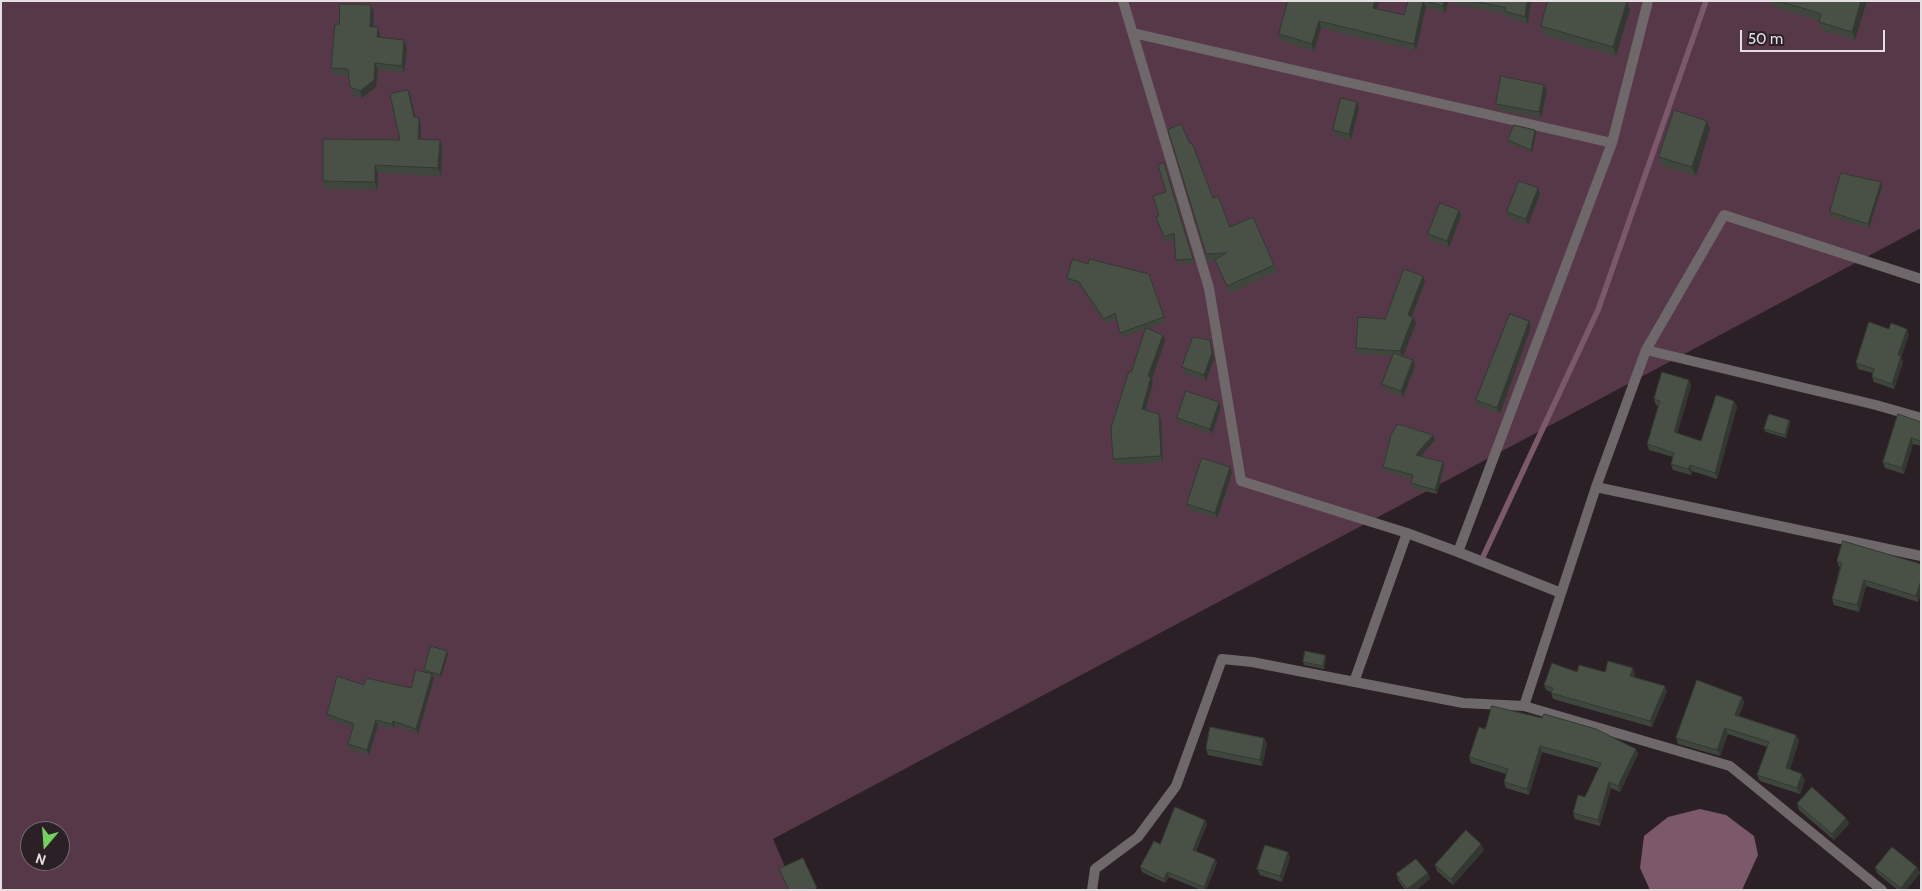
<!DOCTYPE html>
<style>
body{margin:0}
#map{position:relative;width:1922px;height:891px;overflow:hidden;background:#2b2026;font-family:Cabin,sans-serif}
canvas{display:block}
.frame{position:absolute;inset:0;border:2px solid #e6dfe2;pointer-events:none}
.north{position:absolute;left:20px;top:821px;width:50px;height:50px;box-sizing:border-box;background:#2b2026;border:1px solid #766c71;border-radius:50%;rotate:198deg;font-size:14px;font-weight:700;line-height:20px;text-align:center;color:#e6dfe2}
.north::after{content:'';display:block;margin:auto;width:18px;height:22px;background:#71d35e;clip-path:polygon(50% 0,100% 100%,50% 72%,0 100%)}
.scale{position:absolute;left:1740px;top:30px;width:145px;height:22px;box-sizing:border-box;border:2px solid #e6dfe2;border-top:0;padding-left:6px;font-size:15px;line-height:18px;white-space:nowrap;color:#e6dfe2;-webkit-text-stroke:4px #2b2026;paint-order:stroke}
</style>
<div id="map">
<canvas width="1922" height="891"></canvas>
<div class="frame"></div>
<div class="north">N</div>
<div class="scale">50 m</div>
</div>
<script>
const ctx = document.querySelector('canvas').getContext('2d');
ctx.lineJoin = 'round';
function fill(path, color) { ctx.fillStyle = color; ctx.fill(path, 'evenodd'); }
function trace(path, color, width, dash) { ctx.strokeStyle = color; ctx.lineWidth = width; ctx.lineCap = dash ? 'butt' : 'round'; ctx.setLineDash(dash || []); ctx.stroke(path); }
fill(new Path2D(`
 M1,1H1921V228L773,839L795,890H1ZM30,831H60V861H30Z`), '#573848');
fill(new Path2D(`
 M1700,809L1726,815L1754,836L1758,855L1742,890H1650L1640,868L1644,836L1668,817Z`), '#7b586a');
trace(new Path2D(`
 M1482,559L1598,310L1706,1`), '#7b586a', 5.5);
trace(new Path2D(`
 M1123,1L1209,288L1241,481L1407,533
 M1133,33L1612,143
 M1646,350L1876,405L1921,418
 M1596,487L1646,350L1724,215L1921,279
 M1458,552L1561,593
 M1354,682L1407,533L1458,552L1612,143L1648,1
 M1092,890L1095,869L1138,837L1176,786L1222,659L1252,662L1463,703L1524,706
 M1882,890L1730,766L1524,706L1596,487L1921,556`), '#6e686b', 10);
fill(new Path2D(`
 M1379,1L1377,9L1404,15L1408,1H1531L1528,24L1508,18L1506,15L1448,2L1445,13L1426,7L1416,51L1321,28L1314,51L1281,41L1279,34Z
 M1771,1H1867L1855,40L1822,30L1819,21L1773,7Z
 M1630,10L1616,56L1544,35L1541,26Z
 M374,12L373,27L380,35V38L404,40L407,48L404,73L378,70L376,87L362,98L353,94L350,87L349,76L334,75L331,68L339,24Z
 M408,90L411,98L415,117L419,118L421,125V139L440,140L442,147L441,176L378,173L377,190L325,189L323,181L400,140Z
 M1547,91L1541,118L1498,110L1496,104Z
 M1359,108L1351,140L1335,136L1333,130Z
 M1710,129L1696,176L1663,166L1659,157Z
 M1536,133L1532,153L1509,143L1508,140Z
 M1166,167L1194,263L1178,264L1176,260L1175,238L1165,242L1156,217L1159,216L1166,192Z
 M1882,187L1869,228L1832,217L1830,212Z
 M1540,194L1528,225L1509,218L1507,212Z
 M1213,198L1230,227L1274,265L1277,272L1230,293L1216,261L1208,262L1206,254Z
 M1461,216L1449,247L1430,240L1428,234Z
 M1088,264L1149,274L1166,321L1147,329L1163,335L1165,341L1152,379L1153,383L1146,410L1159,414L1161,420L1163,462L1115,465L1113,459L1131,372L1146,329L1122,338L1116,318L1105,324L1081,286L1069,283L1067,278Z
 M1423,276L1425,282L1412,317L1416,323L1403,356L1413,360L1415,366L1403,397L1384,390L1382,384L1393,356L1358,354L1356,348L1385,319Z
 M1529,321L1531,327L1500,414L1478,406L1476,400Z
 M1909,334L1901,357L1903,362L1894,389L1874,382L1872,377L1873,373L1858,369L1856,363Z
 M1212,347L1214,359L1206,381L1184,373L1182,367Z
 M1689,380L1691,386L1677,433L1701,441L1734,401L1737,407L1717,479L1692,471L1691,475L1673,470L1671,464L1673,457L1649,450L1647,444L1658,406L1656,405L1654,399Z
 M1219,402L1221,407L1212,434L1179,423L1177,418Z
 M1789,420L1790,423L1786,438L1766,432L1764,429Z
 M1921,422V446L1913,444L1904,474L1885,468L1883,462Z
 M1433,435L1435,440L1420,456L1444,467L1437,494L1413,488L1411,483L1412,479L1384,471L1383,467Z
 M1230,467L1232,473L1217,519L1189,510L1187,504Z
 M1837,561L1921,564V593L1918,602L1866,586L1859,612L1834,605L1832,599L1840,567H1839Z
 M448,654L441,678L432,675L434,679L418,734L395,725L394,729L378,725L369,755L349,749L348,744L353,728L329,719L327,714L364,685L411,688L425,672L424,670Z
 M1325,655L1326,658L1324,669L1304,665L1303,662Z
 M1577,672L1635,673L1634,677L1667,691L1652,727L1553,699L1551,692L1546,690L1544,685Z
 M1742,697L1744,703L1739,716L1796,735L1799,741L1790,769L1805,780L1800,794L1760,781L1757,775L1767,747L1728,734L1720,756L1678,744L1676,738Z
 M1485,729L1636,749L1638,754L1620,792L1611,788L1600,826L1575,819L1573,813L1585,797L1599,768L1542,752L1529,795L1506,788L1504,782L1506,774L1471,763L1469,757Z
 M1264,738L1267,744L1262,766L1208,755L1206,749Z
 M1797,804L1846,818L1849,824L1834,840L1799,810Z
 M1205,820L1207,824L1196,851L1217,863L1206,890H1201L1169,877L1165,883L1142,872L1140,867L1160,844Z
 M1484,850L1453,885L1437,871L1435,865Z
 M1288,852L1290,858L1282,882L1260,875L1257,869Z
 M1917,867L1920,873L1906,890H1898L1878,874L1875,868Z
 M1396,874L1430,879L1416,890H1405L1398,880Z`), '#3f463d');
fill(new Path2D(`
 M1375,1H1379L1376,15L1373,8Z
 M1423,1L1426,7L1416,51L1414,44Z
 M1444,1H1448V2L1445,13L1443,6Z
 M1527,1H1531L1528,24L1525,17Z
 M1627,1L1630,10L1616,56L1613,47Z
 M1861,1H1867L1855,40L1852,32Z
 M371,5L374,12L373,34L370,27Z
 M1319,21L1321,28L1314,51L1312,44Z
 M378,27L380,35V45L377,37Z
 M404,40L407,48L404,73L402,66Z
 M375,63L378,70L376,87L362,98L360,91Z
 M1544,85L1547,91L1541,118L1539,112Z
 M408,90L411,98L417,125L414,117Z
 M1357,102L1359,108L1351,140L1349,134Z
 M419,118L421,125V146L418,139Z
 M1707,121L1710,129L1696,176L1692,167Z
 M1535,130L1536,133L1532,153L1531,150Z
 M440,140L442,147L441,176L438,168Z
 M375,165L378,173L377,190L375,182Z
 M1881,182L1882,187L1869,228L1868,224Z
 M1538,188L1540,194L1528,225L1526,219Z
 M1459,210L1461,216L1449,247L1447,241Z
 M1423,276L1425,282L1410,321L1408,315Z
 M1413,317L1416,323L1403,357L1400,351Z
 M1529,321L1531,327L1500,414L1497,408Z
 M1907,329L1909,334L1901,357L1903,362L1894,389L1892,384L1898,355Z
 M1163,335L1165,341L1152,379L1153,383L1144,415L1142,409L1148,376Z
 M1210,340L1212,347L1214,359L1206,381L1204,375Z
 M1413,360L1415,366L1403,397L1401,391Z
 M1689,380L1691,386L1676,438L1674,432Z
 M1734,401L1737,407L1717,479L1715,473Z
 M1219,402L1221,407L1212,434L1210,429Z
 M1159,414L1161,420L1163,462L1161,456Z
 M1789,420L1790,423L1786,438L1785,435Z
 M1433,435L1435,440L1418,460L1416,455Z
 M1911,438L1913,444L1904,474L1902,468Z
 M1443,462L1444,467L1437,494L1435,490Z
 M1690,465L1692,471L1691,475L1688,469Z
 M1230,467L1232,473L1217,519L1215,513Z
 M1864,580L1866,586L1859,612L1857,605Z
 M1921,580V593L1918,602L1916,596Z
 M447,651L448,654L441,678L440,675Z
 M1325,655L1326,658L1324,669L1323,666Z
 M1633,668L1635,673L1632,682L1630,676Z
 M432,674L434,679L418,734L416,729Z
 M1665,686L1667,691L1652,727L1650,721Z
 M1742,697L1744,703L1737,721L1735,715Z
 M376,720L378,725L369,755L367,750Z
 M393,721L395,725L394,729L392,724Z
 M1725,728L1728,734L1720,756L1717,750Z
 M1796,735L1799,741L1788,774L1786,768Z
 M1264,738L1267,744L1262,766L1260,760Z
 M1540,746L1542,752L1529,795L1527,789Z
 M1636,749L1638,754L1620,792L1618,786Z
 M1802,774L1805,780L1800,794L1797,788Z
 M1609,782L1611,788L1600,826L1598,820Z
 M1846,818L1849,824L1834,840L1832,834Z
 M1205,820L1207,824L1195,854L1193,850Z
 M1481,844L1484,850L1453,885L1451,879Z
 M1288,852L1290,858L1282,882L1280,876Z
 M1215,859L1217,863L1206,890H1205L1204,887Z
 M1917,867L1920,873L1906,890H1901V888Z
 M1167,872L1169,877L1165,883L1164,879Z
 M1428,873L1430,879L1416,890H1407V889Z`), '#333932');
const building = new Path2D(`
 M1288,1H1375L1373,8L1404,15L1408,1H1423L1414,44L1319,21L1312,44L1279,34Z
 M1427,1H1444L1443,6Z
 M1474,1H1527L1525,17L1505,11L1506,8Z
 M1548,1H1627L1613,47L1541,26Z
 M1779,1H1861L1852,32L1819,22L1821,14Z
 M340,4L371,5L370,27H378L377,37L404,40L402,66L375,63L374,80L360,91L350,87L348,69L331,68L335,24H339Z
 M1501,76L1544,85L1539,112L1496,104Z
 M408,90L414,117L419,118L418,139L440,140L438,168L375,165V182L323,181V139L400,140L390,94Z
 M1341,98L1357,102L1349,134L1333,130Z
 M1674,110L1707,121L1692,167L1659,157Z
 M1181,124L1190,144L1192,143L1213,198L1218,196L1230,227L1253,217L1274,265L1227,286L1215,260L1226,253L1206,254L1168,130Z
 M1514,125L1535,130L1531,150L1508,140Z
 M1164,163L1193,259L1176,260L1174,233L1164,237L1156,217L1159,216L1153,196L1166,192L1158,165Z
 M1841,173L1881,182L1868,224L1830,212Z
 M1519,181L1538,188L1526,219L1507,212Z
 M1440,203L1459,210L1447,241L1428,234Z
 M1073,259L1088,264L1089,259L1149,274L1164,317L1120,333L1115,313L1104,319L1079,282L1067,278Z
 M1404,269L1423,276L1408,315L1413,317L1400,351L1356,348L1358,317L1385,319Z
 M1510,314L1529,321L1497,408L1476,400Z
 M1869,322L1889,329L1891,323L1907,329L1898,355L1901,356L1892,384L1872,377L1874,369L1856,363Z
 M1146,328L1163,335L1148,376L1151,377L1142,409L1159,414L1161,456L1113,459L1111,428L1129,371L1131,372Z
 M1193,337L1210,340L1212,353L1204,375L1182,367Z
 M1394,353L1413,360L1401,391L1382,384Z
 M1662,372L1689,380L1674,432L1701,441L1716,395L1734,401L1715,473L1690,465L1688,469L1671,464L1674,453L1647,444L1660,401L1654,399Z
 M1186,391L1219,402L1210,429L1177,418Z
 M1769,414L1789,420L1785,435L1764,429Z
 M1898,414L1921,422V441L1911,438L1902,468L1883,462Z
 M1398,424L1433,435L1416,455L1443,462L1435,490L1411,483L1413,475L1383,467L1391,435Z
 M1202,458L1230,467L1215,513L1187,504Z
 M1843,541L1921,564V580L1916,596L1864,580L1857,605L1832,599L1842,563L1837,561Z
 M431,646L447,651L440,675L424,670Z
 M1305,651L1325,655L1323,666L1303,662Z
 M1608,661L1633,668L1630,676L1665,686L1650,721L1551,693L1553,688L1544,685L1552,663L1577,672L1579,665L1605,672Z
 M416,670L432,674L416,729L393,721L392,724L376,720L367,750L348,744L354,724L327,714L337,676L364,685L366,678L411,688Z
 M1697,680L1742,697L1735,715L1796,735L1786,768L1802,774L1797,788L1757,775L1769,742L1725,728L1717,750L1676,738Z
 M1492,706L1542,718L1544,714L1596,729L1636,749L1618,786L1609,782L1598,820L1573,813L1578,795L1585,797L1601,763L1540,746L1527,789L1504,782L1508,769L1469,757L1479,727L1485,729Z
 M1210,727L1264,738L1260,760L1206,749Z
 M1812,787L1846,818L1832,834L1797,804Z
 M1175,807L1205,820L1193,850L1215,859L1204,887L1167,872L1164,879L1140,867L1154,841L1160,844Z
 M1466,830L1481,844L1451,879L1435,865Z
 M1265,845L1288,852L1280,876L1257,869Z
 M1892,847L1917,867L1901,888L1875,868Z
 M803,858L817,888L814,890H789L779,869Z
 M1416,859L1428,873L1407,889L1396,874Z`);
fill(building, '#495147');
trace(building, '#333932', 1);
</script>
